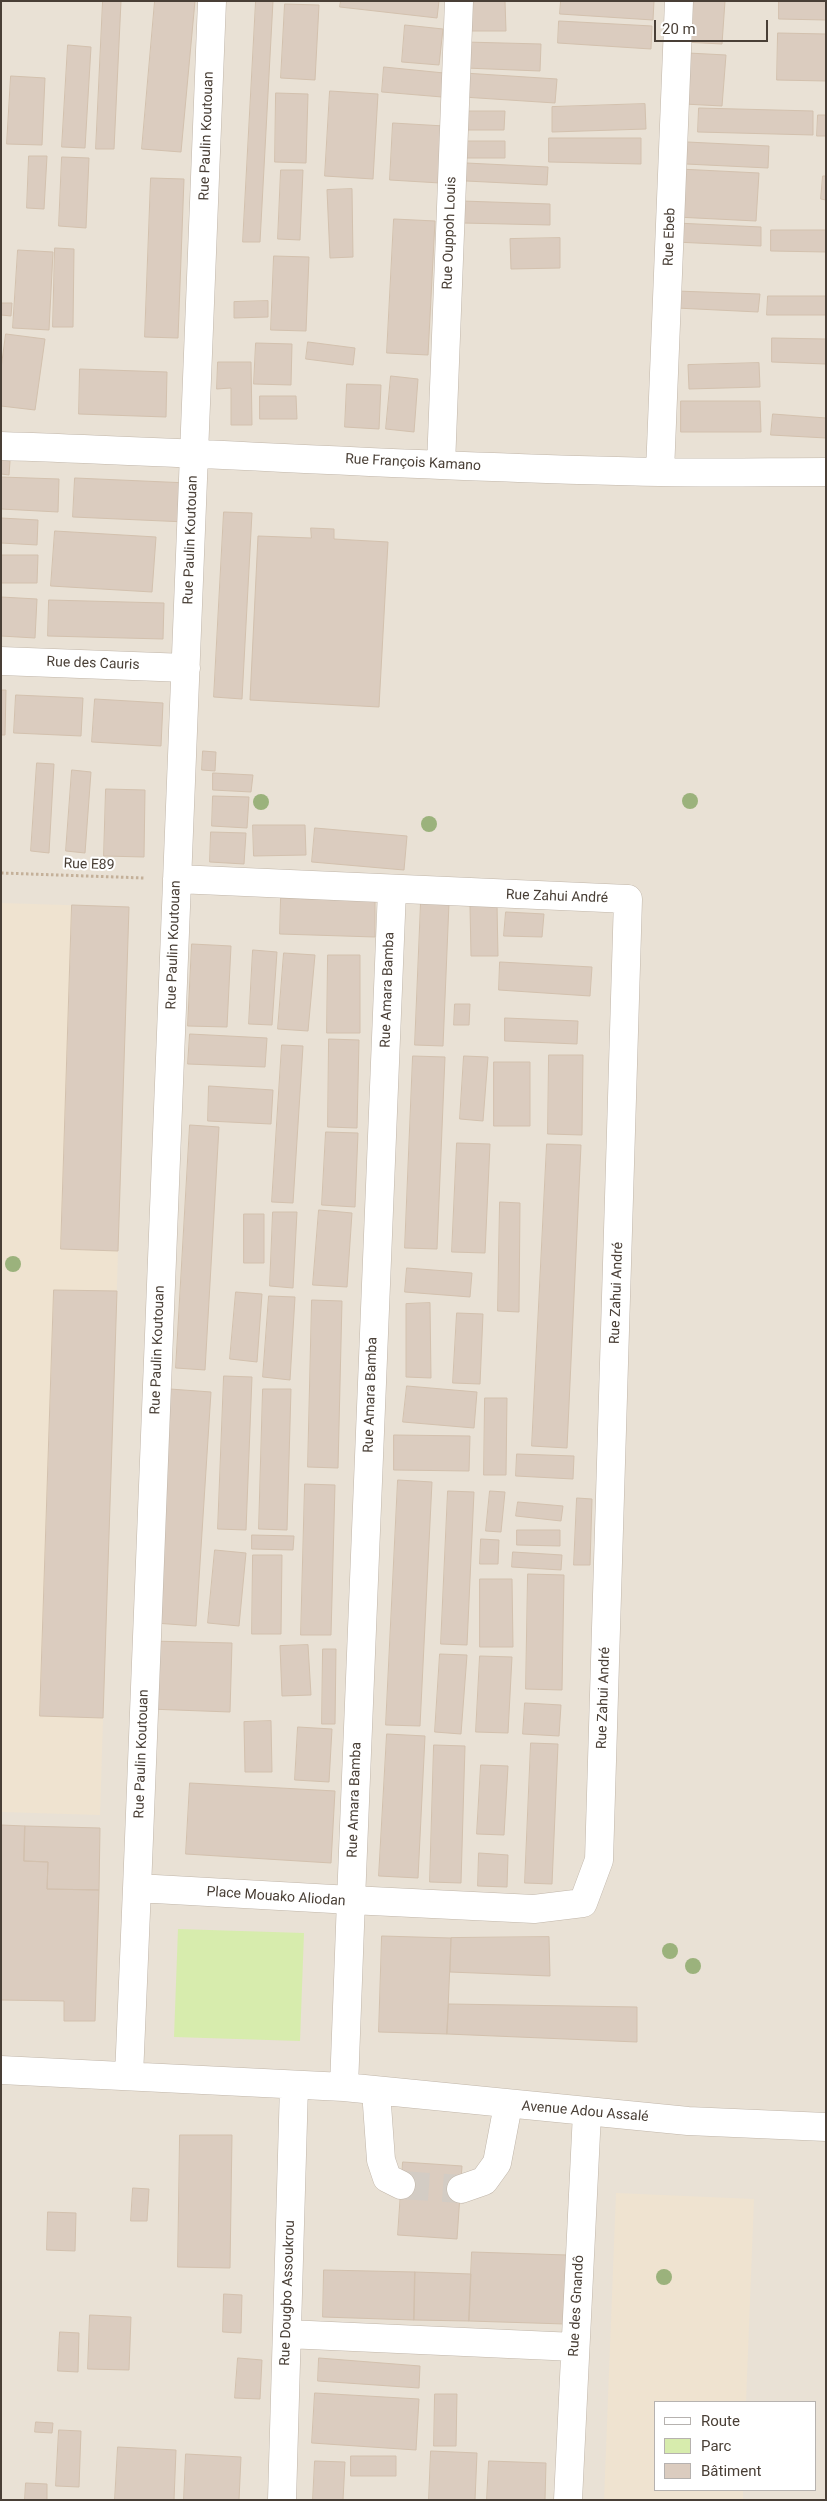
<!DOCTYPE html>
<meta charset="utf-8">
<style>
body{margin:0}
#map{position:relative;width:827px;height:2501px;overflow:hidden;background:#f5efe8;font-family:Roboto,sans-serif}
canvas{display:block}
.frame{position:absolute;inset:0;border:2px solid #493f36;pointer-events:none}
.legend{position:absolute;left:654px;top:2401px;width:162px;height:90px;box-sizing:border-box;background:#fff;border:1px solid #b6b2af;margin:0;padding:6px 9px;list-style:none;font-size:15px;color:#493f36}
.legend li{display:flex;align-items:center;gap:10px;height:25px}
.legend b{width:25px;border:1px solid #b6b2af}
.scale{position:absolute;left:654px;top:20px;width:114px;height:22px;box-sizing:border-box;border:2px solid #493f36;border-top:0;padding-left:6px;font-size:15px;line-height:18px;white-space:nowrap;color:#493f36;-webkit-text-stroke:4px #fff;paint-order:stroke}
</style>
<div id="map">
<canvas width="827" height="2501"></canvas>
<div class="frame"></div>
<ul class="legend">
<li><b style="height:6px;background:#fff"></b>Route</li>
<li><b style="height:14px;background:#d7ecad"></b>Parc</li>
<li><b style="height:14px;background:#dbccbf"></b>Bâtiment</li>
</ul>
<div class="scale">20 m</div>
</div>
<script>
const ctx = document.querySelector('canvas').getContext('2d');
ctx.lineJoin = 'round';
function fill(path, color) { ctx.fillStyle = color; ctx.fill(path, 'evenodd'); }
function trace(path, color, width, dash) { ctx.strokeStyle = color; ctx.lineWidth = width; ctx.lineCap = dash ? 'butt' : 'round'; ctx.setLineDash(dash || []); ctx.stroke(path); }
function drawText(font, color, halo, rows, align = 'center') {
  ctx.font = font + ' Roboto,sans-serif'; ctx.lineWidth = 4; ctx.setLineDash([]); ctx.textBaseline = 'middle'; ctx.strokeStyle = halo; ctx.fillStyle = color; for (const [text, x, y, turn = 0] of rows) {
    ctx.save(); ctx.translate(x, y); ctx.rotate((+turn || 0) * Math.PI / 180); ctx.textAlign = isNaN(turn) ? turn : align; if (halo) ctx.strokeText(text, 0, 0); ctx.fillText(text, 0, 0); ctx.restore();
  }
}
fill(new Path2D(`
 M1,1H826V2500H1ZM656,2402H816V2490H656Z`), '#e9e1d5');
fill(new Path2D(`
 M1,903L129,907L100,1815L1,1812Z
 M616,2193L754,2199L746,2402H656V2490H743V2500H604Z`), '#efe3d0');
fill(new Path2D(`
 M178,1929L304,1933L300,2041L174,2037Z`), '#d7ecad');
const building = new Path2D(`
 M103,1H121L114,149H96Z
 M155,1H195L181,152L142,149Z
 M256,1H273L260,242H243Z
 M341,1H439L437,18L340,7Z
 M470,1H505L506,31H470Z
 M561,1H654L653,20L560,14Z
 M685,1H725L722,44L683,42Z
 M779,1H826V20L779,19Z
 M285,4L319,5L315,80L281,78Z
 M559,21L652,26L651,49L558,43Z
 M405,25L443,29L439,65L402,62Z
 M778,33L826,34V81L777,80Z
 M465,42L541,44L540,71L465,68Z
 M68,45L91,47L85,148L62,147Z
 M688,53L726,55L722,106L684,104Z
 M384,67L444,73L442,97L382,92Z
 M464,73L557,79L555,103L463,97Z
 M11,76L45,78L42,145L7,144Z
 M330,91L378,94L373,179L325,176Z
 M276,93L308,94L306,163L275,162Z
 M645,104L646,129L552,132V107Z
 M699,108L813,111V135L698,132Z
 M462,111H505L504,130H462Z
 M818,115H826V136H817Z
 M393,123L444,126L440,183L390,180Z
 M549,138H641V164L549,162Z
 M461,141H505V158H461Z
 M687,142L769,146L768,168L686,164Z
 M29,156H47L44,209L27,208Z
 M62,157L89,158L86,228L59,226Z
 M466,163L548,167L547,185L466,181Z
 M679,169L759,173L756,221L676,217Z
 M281,170H303L300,240L278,239Z
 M823,176H826V200L821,199Z
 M151,178L184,179L178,338L145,337Z
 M352,189L353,257L330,258L327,190Z
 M462,201L550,204V225L462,223Z
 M394,219L435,221L428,355L387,353Z
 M676,223L761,227V246L675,242Z
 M771,230H826V252L771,251Z
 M560,238V268L511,269L510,239Z
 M55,248L74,249L73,327H53Z
 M18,250L53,252L49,330L13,328Z
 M274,256L309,257L306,331L271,330Z
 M676,291L760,294L758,312L676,308Z
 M768,296H826V315H767Z
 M268,301V317L234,318V302Z
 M1,303H12L11,316L1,315Z
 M6,334L45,339L35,410L1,406V369Z
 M772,338L826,339V364L772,362Z
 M308,342L355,348L353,365L306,359Z
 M256,343L292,344L291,385L254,384Z
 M218,362H251L252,425H231V388L217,389Z
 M759,363L760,387L689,389L688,365Z
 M80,369L167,372L166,417L79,414Z
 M391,376L418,379L414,432L386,429Z
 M347,384L381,385L379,429L345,427Z
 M260,396H296L297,419H260Z
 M681,401H760L761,432H681Z
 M773,414L826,418V438L771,435Z
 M1,460L10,461L9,475L1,474Z
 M1,477L59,479L58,512L1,509Z
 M75,478L188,483L186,522L73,517Z
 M224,512L252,513L242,699L214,697Z
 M1,518L38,520L37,545L1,543Z
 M311,528L334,529V539L388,542L379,707L250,700L258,536L311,538Z
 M55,531L156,537L152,592L51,586Z
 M1,555H38L37,583H1Z
 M1,597L37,599L35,638L1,636Z
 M49,600L164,603L163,639L48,636Z
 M1,690H6L5,735H1Z
 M16,695L83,698L81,736L14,733Z
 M95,699L163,703L161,746L92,742Z
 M203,751L216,752L215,771L202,770Z
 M37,763L54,764L49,853L31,851Z
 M72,770L91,772L85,853L66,851Z
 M213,773L253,775L251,792L213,790Z
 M106,789L145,790L144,857L104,856Z
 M213,796L249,797L247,828L212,826Z
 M253,825H305L306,855L254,856Z
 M315,828L407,836L404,870L312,862Z
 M211,832L246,833L244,864L210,862Z
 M281,898L375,901V937L280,934Z
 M421,902L449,903L443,1046L415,1045Z
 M497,904L498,956H471L470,905Z
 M72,905L129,907L118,1251L61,1249Z
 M506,912L544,914L542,937L504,936Z
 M192,944L231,946L227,1027L188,1026Z
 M253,950L277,952L272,1025L249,1024Z
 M284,953L315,955L308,1031L278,1029Z
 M328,955H360V1033H327Z
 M500,962L592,967L590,996L499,990Z
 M455,1004H470L469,1025H454Z
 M505,1018L578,1021L577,1044L505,1041Z
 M190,1034L267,1038L265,1067L188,1064Z
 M329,1039L359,1040L357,1128L328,1127Z
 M282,1045L303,1046L293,1203L272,1202Z
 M549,1055H583L582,1135L548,1134Z
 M413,1056L445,1057L437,1249L405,1248Z
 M464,1056L488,1057L483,1121L460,1119Z
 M494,1062H530V1126H494Z
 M209,1086L273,1090L271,1124L208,1121Z
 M190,1125L219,1127L205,1370L176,1368Z
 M326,1132L358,1133L355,1207L322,1205Z
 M457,1143L490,1144L485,1253L452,1252Z
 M547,1144L581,1145L567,1448L532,1446Z
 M500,1202L520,1203L519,1312L498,1311Z
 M319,1210L352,1213L347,1287L313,1285Z
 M273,1212H297L293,1288L270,1286Z
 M244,1214H264V1263H244Z
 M407,1268L472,1273L470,1297L405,1292Z
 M54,1290L117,1291L103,1718L40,1716Z
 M236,1292L262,1294L257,1362L230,1359Z
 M269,1296L295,1297L290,1380L263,1377Z
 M312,1300L342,1301L338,1468L308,1467Z
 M430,1303L431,1378L406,1377V1304Z
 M457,1313L483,1314L480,1384L453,1383Z
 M224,1376L252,1377L246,1530L218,1529Z
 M407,1386L477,1392L474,1428L403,1422Z
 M170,1389L211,1392L196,1626L155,1623Z
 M263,1389H291L287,1530L259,1529Z
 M485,1398H507L506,1475H484Z
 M394,1435L470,1436L469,1471L394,1470Z
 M517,1454L574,1456L573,1479L516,1476Z
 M398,1480L432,1482L420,1726L386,1725Z
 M305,1484L335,1485L331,1635H301Z
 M448,1491L474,1492L467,1645L441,1644Z
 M490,1491L505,1492L501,1532L486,1531Z
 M577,1498L592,1499L590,1565H574Z
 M518,1502L563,1506L561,1521L516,1516Z
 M517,1530H560V1546L517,1545Z
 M252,1535L294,1536L293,1550L252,1549Z
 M481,1539L499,1540L498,1564H480Z
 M215,1550L246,1553L239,1626L208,1623Z
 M513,1552L562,1555L561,1570L512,1567Z
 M253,1555H282L281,1634H252Z
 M528,1574L564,1575L562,1690L526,1689Z
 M480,1579H512L513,1647H480Z
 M150,1641L232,1643L230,1712L149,1709Z
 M308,1645L311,1695L282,1696L280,1646Z
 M323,1649H336L335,1724H322Z
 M440,1654L467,1655L461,1734L435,1732Z
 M480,1656L512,1657L508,1733L476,1732Z
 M525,1703L561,1705L559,1736L523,1734Z
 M271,1721L272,1772H245L244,1722Z
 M298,1727L332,1729L329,1782L295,1780Z
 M387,1734L425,1736L418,1878L379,1876Z
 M531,1743L558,1744L552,1884L525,1883Z
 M434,1745L465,1746L461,1883L430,1882Z
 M481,1765L508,1766L504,1835L477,1834Z
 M190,1783L335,1791L331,1863L186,1854Z
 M1,1825L25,1826L24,1861L48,1862L47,1889L99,1890L95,2021H64V2001L1,2000Z
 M25,1826L100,1828L99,1890L47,1889L48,1862L24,1861Z
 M479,1853L508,1855L507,1887L478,1886Z
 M382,1936L451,1938L447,2034L379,2032Z
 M549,1937L550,1976L450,1972L451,1938Z
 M449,2004L637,2007V2042L447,2034Z
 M180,2135H232L230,2268L178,2267Z
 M403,2162L462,2166L457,2239L398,2235Z
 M133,2188L149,2189L147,2221H131Z
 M48,2212L76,2213L75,2251L47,2250Z
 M472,2252L567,2255L565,2324L469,2321Z
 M324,2270L415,2272L414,2320L323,2317Z
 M415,2272L471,2274L469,2321L414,2320Z
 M224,2294L242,2295L241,2333L223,2332Z
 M90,2315L131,2317L129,2370L88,2369Z
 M60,2332L79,2333L78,2372L58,2371Z
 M238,2358L262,2360L260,2399L235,2398Z
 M319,2358L420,2366L419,2388L318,2381Z
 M315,2393L419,2399L416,2450L312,2443Z
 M435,2394H457L456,2446H434Z
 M36,2422L53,2423L52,2433L35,2432Z
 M59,2430L81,2431L79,2487L56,2486Z
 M118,2447L176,2450L174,2500H115Z
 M431,2451L477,2453L475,2500H429Z
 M186,2454L241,2457L239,2500H184Z
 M351,2456H396V2476H351Z
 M315,2461L345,2462L343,2500H313Z
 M489,2461L546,2463L545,2500H487Z
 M26,2483L47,2484V2500H25Z`);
fill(building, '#dbccbf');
trace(building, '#d3c1ae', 1);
trace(new Path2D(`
 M401,2185L461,2189`), '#d3ccc4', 28, [28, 14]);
const minor = new Path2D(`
 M1,446C221,453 440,468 660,472C715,473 770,472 826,472
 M441,465L459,1
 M660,472L679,1
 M1,661L186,668
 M177,879L628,899L599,1860L583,1903L534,1909L351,1900L392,890
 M137,1888L212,1
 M1,2070L344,2087L688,2121L826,2127
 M129,2076L137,1888L351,1900L344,2087
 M376,2091L381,2160L387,2178L401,2185
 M461,2189L484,2181L497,2163L508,2105
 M287,2334L575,2347
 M282,2500L294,2086
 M568,2500L587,2113`);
trace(minor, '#c1b6a9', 29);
trace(new Path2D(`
 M1,873L144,878`), '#c4b099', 3, [2.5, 2.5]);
trace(minor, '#fff', 28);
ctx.fillStyle = '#9bb27c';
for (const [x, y] of [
 [690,801],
 [261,802],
 [429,824],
 [13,1264],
 [670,1951],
 [693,1966],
 [664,2277]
]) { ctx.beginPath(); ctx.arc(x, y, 8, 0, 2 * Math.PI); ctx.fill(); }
drawText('14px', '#493f36', '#fff', [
 ["Rue Paulin Koutouan",207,136,-88],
 ["Rue Ouppoh Louis",450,233,-88],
 ["Rue Ebeb",670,237,-88],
 ["Rue François Kamano",413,463,3],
 ["Rue Paulin Koutouan",191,540,-88],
 ["Rue des Cauris",93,664,2],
 ["Rue E89",89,865,2],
 ["Rue Zahui André",557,897,2],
 ["Rue Paulin Koutouan",174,945,-88],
 ["Rue Amara Bamba",388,990,-88],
 ["Rue Zahui André",617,1293,-88],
 ["Rue Paulin Koutouan",158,1350,-88],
 ["Rue Amara Bamba",371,1395,-88],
 ["Rue Zahui André",604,1698,-88],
 ["Rue Paulin Koutouan",142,1754,-88],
 ["Rue Amara Bamba",355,1800,-88],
 ["Place Mouako Aliodan",276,1897,4],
 ["Avenue Adou Assalé",585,2112,5],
 ["Rue Dougbo Assoukrou",288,2293,-88],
 ["Rue des Gnandô",577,2306,-87]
]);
</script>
